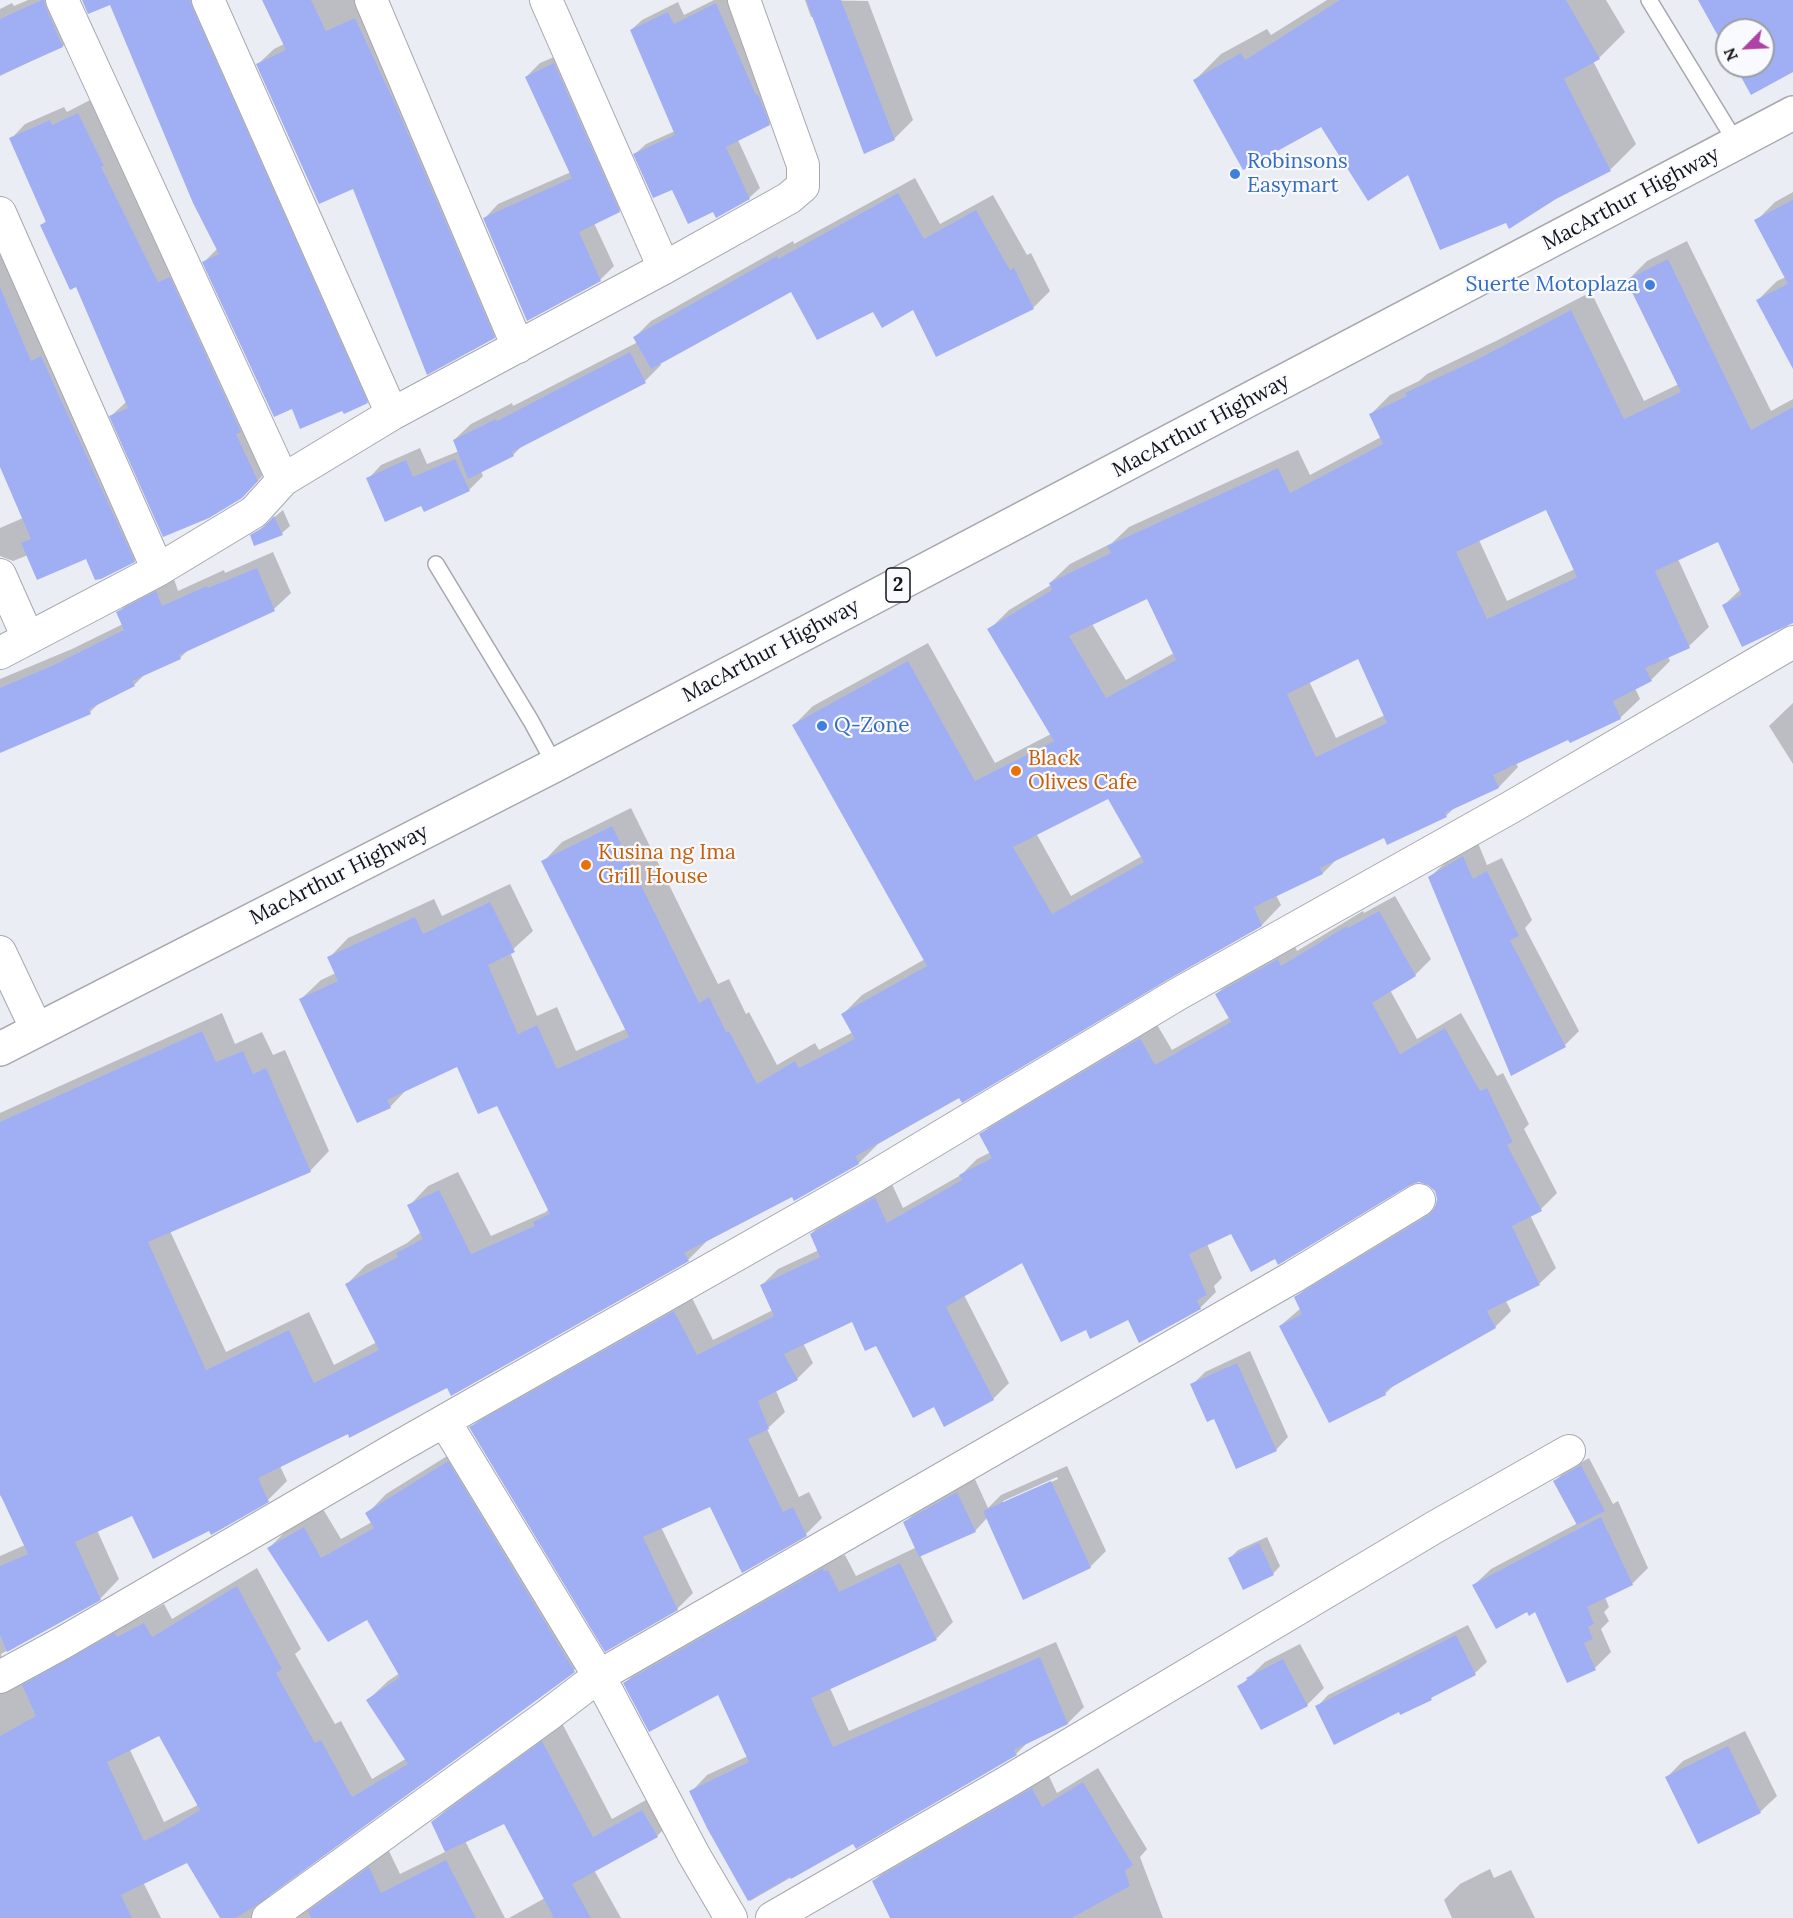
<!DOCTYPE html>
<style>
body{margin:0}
#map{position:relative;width:1793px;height:1918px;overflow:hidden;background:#ebedf4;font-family:Lora,serif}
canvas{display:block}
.north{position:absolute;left:1715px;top:18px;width:60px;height:60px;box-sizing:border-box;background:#f9faff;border:2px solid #9d9ea2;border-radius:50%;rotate:246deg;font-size:16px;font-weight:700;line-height:24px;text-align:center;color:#141417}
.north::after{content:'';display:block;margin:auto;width:21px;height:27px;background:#ad43a5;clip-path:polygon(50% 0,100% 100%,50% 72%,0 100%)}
</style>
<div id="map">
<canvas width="1793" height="1918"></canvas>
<div class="north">N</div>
</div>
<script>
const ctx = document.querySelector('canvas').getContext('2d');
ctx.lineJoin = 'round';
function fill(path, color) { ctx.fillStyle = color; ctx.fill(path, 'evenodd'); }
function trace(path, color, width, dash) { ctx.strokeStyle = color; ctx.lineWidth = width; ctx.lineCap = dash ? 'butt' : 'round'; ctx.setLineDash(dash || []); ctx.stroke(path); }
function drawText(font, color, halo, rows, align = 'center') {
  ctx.font = font + ' Lora,serif'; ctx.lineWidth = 4.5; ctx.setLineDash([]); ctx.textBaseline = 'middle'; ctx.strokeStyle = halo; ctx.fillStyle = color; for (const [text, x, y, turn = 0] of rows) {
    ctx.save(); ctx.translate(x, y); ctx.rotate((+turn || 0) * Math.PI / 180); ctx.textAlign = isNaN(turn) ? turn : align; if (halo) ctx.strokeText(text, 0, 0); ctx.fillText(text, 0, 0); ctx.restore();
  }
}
fill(new Path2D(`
 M28,0H60L75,33L63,46L0,76V9L12,3L14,6Z
 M83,0H211L383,386L367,402L343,409L292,407L204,262L218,248L111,3Z
 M264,0H370L510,321L494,337L354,187L258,64L274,49L284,44Z
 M714,0H729L779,113L769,124L738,140L760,188L749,198L713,210L673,188L635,154L646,144L675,131L631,30L642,20L678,2L684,15Z
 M805,0L868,1L913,120L894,139L814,16L811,17Z
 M1327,0H1606L1625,32L1599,58L1593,61L1636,144L1611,169L1506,221L1409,173L1322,125L1195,80L1221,54L1267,29L1271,35Z
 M568,51L633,197L619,211L594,223L614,266L600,280L485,218L498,204L571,172L526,77L540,63Z
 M92,99L272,465L257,482L111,416L126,402L77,285L42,225L47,220L11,139L25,124L64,107L67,112Z
 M915,178L940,224L993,195L1027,255L1031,253L1050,291L1034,307L936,355L914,308L873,310L792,290L660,363L661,365L645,381L524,444L513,455L481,471L483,476L469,490L422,504L368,479L381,465L420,448L427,464L459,451L454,440L471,424L512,403L513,406L638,342L635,337L651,321L793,241L794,244Z
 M1793,192V366L1758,300L1777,281L1786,277L1756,221L1775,202Z
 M0,235L149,545L134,561L28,555L13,561L0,556V528L53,505L0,463Z
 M1687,241L1771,411L1793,399V623L1724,605L1741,589L1719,540L1678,559L1709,627L1689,646L1668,656L1670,661L1651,680L1635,688L1640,699L1620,718L1569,738L1516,763L1518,767L1499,787L1455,807L1446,816L1384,836L1338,858L1323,873L1276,895L1281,905L1262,925L878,1144L859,1163L793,1195L707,1241L688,1260L448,1386L280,1466L287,1481L268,1500L209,1529L133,1514L97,1530L119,1579L100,1599L1,1654L3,1666L135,1615L137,1619L164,1604L172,1619L257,1568L301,1649L295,1654L335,1724L341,1721L372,1779L407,1758L368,1700L388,1681L400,1673L368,1618L268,1549L288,1529L323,1509L341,1539L372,1522L367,1514L386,1494L468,1443L594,1651L574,1670L270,1892L269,1899L388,1849L400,1874L447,1851L433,1822L453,1803L562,1723L612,1819L662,1791L676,1817L657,1836L594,1870L621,1918H509L545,1898L505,1822L465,1841L505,1918H222L188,1861L143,1882L161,1918H0V1556L25,1545L2,1495L0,1496V1113L222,1013L235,1044L262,1032L273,1055L285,1050L329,1151L310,1171L170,1231L226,1352L309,1312L334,1365L377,1342L347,1284L366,1265L407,1243L421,1232L409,1206L428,1186L458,1172L491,1236L546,1212L549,1208L498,1104L458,1065L408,1088L390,1107L301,999L321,980L336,973L329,958L348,938L434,899L442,916L510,884L533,931L510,952L537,1016L557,1007L576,1051L626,1029L543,862L562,842L631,808L718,984L729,979L746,1014L749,1012L777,1065L815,1043L819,1050L853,1032L843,1014L862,995L925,959L794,725L813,706L928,643L995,763L1051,734L989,630L1009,610L1051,585L1050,583L1070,564L1112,543L1129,527L1298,450L1310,475L1381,437L1371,414L1390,395L1419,381L1427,374L1498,340L1591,292L1644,401L1679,384L1628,280L1647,261ZM1547,508L1575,569L1507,601L1479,540ZM1148,597L1174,653L1126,680L1092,624ZM1359,657L1385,715L1336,738L1309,681ZM1108,797L1142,856L1071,896L1036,833ZM160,1734L198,1805L164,1822L130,1750Z
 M283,510L290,526L282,533L252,536Z
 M273,552L291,593L274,609L191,647L180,658L145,674L134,685L101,701L90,712L0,751V679L72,649L123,624L118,613L134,596L173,576L178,591L224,570L225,573Z
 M1793,703V764L1769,726Z
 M1478,843L1487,865L1502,858L1532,920L1525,928L1579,1031L1565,1045L1430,877L1445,863Z
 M1395,896L1431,959L1415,975L1390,990L1417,1039L1461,1013L1497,1076L1503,1073L1529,1124L1524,1129L1557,1193L1541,1209L1530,1215L1556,1268L1539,1284L1506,1301L1511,1311L1495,1327L1396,1383L1386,1393L1280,1326L1301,1308L1296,1298L1312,1281L1437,1205L1438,1199L1435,1189L1428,1183L1418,1181L1276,1257L1232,1232L1207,1244L1222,1278L1214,1286L1216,1292L1200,1308L1128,1318L1086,1328L1022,1261L964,1295L1009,1383L993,1399L934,1405L852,1320L803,1343L813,1363L797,1379L776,1391L785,1412L767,1429L799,1497L809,1492L822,1518L806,1534L742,1571L711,1505L661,1527L693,1593L677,1609L471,1428L487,1412L691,1296L713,1340L773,1310L762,1285L778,1269L819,1250L811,1234L827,1218L891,1182L903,1208L961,1175L977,1159L991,1152L981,1135L997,1119L1156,1023L1172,1050L1230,1017L1217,994L1233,978L1294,944L1297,951L1363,911L1364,913Z
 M1250,1351L1288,1437L1276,1450L1215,1417L1192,1385L1205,1372Z
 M1589,1458L1613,1504L1618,1501L1648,1568L1632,1584L1605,1597L1609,1607L1604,1612L1609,1621L1601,1629L1611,1652L1595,1668L1536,1610H1528L1474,1585L1491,1569L1578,1523L1555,1481L1563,1473Z
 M1067,1466L1106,1551L1090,1567L988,1517L975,1531L920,1555L953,1622L937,1638L830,1688L849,1731L1056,1642L1084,1707L1068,1723L1029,1741L1016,1754L854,1841L750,1901L708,1828L691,1792L707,1775L748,1756L718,1692L625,1683L641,1667L840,1553L841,1556L845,1555L856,1576L917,1547L905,1522L922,1506L974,1477L988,1508L1001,1495ZM1057,1477L1058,1479L1003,1504V1501Z
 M1267,1537L1280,1566L1273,1574L1230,1558L1238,1550Z
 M1468,1625L1487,1662L1475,1673L1436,1694L1431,1698L1400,1710L1317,1707L1328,1695Z
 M1300,1644L1324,1688L1307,1705L1261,1728L1239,1687L1265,1662Z
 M1745,1731L1777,1796L1760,1812L1667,1777L1683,1761Z
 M1098,1768L1147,1849L1140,1857L1163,1918H892L874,1881L889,1866L1048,1774L1057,1793Z
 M1490,1869L1494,1878L1511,1870L1535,1918H1452L1444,1900L1460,1884Z`), '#0003');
fill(new Path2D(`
 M42,0H44L46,8L63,47L0,75V19Z
 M82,0H190L192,7L368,403L344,414L342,411L300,429L292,409L274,417L202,262L219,254L193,203L110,5L88,14Z
 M262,0H311L326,31L355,18L396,106L495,338L427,375L353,189L319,204L256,64L286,50Z
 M806,0H841L895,140L864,154Z
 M1340,0H1566L1600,59L1564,79L1611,171L1556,199L1509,229L1506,223L1440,250L1408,175L1368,201L1321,127L1243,170L1193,80L1241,53L1245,60Z
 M1698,0H1793V72L1751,95L1735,66H1763V30H1727V52Z
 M716,3L756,95L758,94L770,125L726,147L750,199L716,218L713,212L688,224L672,190L653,198L633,154L675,135L630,30L668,12L674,24Z
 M554,63L620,212L579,232L601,281L527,321L483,218L572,178L525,77Z
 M78,113L104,166L101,167L158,282L170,277L241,432L236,434L258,481L242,498L209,518L163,537L109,416L128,408L76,287L70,290L40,225L46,222L9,138L50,120L52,125Z
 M898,193L924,239L976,210L1010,270L1014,268L1034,309L936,357L913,310L882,328L873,312L817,340L791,292L651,369L633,337L777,256L778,259Z
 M1793,200V369L1756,300L1788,284L1754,220Z
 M1668,259L1751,430L1793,407V623L1742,647L1722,605L1742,595L1718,542L1655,571L1690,648L1645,668L1652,681L1613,701L1621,719L1570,743L1568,740L1493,775L1499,788L1445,813L1447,817L1387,845L1384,838L1320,868L1323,874L1254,907L1262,926L1169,979L962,1103L959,1098L856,1156L859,1164L794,1201L792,1197L684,1253L689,1261L451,1396L447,1388L349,1438L348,1434L258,1478L269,1502L211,1535L209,1531L153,1559L132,1516L75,1542L101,1600L7,1652L0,1635V1566L28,1554L0,1494V1122L202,1031L216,1062L243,1051L253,1074L266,1068L311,1172L148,1242L206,1370L289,1330L314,1383L379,1350L345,1284L398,1257L396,1253L423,1239L407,1205L439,1190L471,1254L535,1226L533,1222L550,1214L497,1106L478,1114L457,1067L387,1100L391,1108L357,1123L299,999L338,981L327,957L415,917L423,934L490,902L515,952L488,965L518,1034L537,1025L557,1069L629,1037L541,861L612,826L699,1003L709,997L726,1032L729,1031L757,1084L795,1061L799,1068L855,1039L841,1014L927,966L792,725L908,661L975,781L1054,741L987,629L1052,590L1049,583L1111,553L1107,546L1278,468L1290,493L1383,444L1369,414L1407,396L1405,393L1478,359L1571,310L1624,419L1681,392L1626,280ZM1546,510L1577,577L1487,619L1456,552ZM1147,599L1176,660L1106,698L1069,636ZM1358,659L1387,723L1316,757L1287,694ZM1108,799L1144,862L1052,914L1013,847Z
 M0,287L31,361L41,356L135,562L101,579L95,580L86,559L37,580L21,543L31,539L0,467Z
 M630,352L646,383L512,452L514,456L468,479L453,440L496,419L497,421Z
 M455,459L470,491L424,512L421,506L385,522L366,478L406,460L413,477Z
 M274,516L283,535L254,546L250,535L264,527Z
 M257,568L275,611L179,655L181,659L132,681L135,686L89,709L91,714L0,753V688L54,665L124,630L116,612L156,591L162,606L207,586L208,588Z
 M1463,856L1473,879L1487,871L1519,936L1510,940L1566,1047L1511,1076L1428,877Z
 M1379,911L1416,976L1372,1003L1400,1054L1445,1028L1480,1091L1487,1088L1513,1142L1507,1145L1542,1211L1512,1226L1540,1285L1487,1311L1496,1328L1385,1391L1386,1395L1329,1423L1279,1326L1302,1314L1294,1297L1429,1215L1435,1208L1437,1199L1435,1191L1428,1185L1419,1182L1410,1185L1278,1265L1275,1259L1251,1272L1231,1234L1189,1254L1207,1295L1197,1300L1201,1309L1139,1343L1128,1320L1090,1339L1086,1330L1061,1342L1022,1263L946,1307L994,1400L944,1427L934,1407L913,1418L876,1346L865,1351L852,1322L784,1354L798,1380L758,1401L769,1429L748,1439L783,1512L793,1507L807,1536L742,1573L710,1507L643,1537L678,1610L605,1652L469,1427L674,1311L697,1355L774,1316L760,1285L820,1257L810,1234L875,1197L887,1223L962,1180L959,1175L992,1158L979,1134L1140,1038L1155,1065L1231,1022L1215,994L1278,959L1281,966L1347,926L1348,928Z
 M1237,1363L1277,1451L1236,1469L1214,1419L1207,1422L1190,1384Z
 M448,1461L575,1672L254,1907L236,1918H220L187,1863L121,1895L132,1918H0V1736L36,1716L22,1685L115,1633L117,1637L144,1623L152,1637L237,1586L282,1669L276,1673L315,1743L321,1740L352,1797L408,1764L366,1700L400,1677L367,1620L328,1642L267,1548L304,1527L321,1558L374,1528L365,1513ZM159,1736L200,1810L174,1826L144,1841L107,1762Z
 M1581,1465L1605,1511L1577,1525L1553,1481Z
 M1051,1481L1091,1568L1023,1600L983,1511Z
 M957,1492L976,1532L919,1557L903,1522Z
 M1601,1517L1633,1585L1587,1607L1594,1624L1588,1627L1593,1639L1584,1643L1596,1670L1567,1683L1535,1612L1529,1616L1527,1612L1496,1629L1472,1585Z
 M1259,1543L1274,1575L1243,1590L1228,1558Z
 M900,1563L937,1640L811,1698L833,1747L1040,1657L1068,1724L1014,1750L1017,1755L856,1849L853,1844L791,1879L790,1877L748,1901L707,1828L689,1791L749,1762L718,1695L649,1732L623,1683L823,1568L825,1571L828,1570L839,1592Z
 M1456,1635L1476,1675L1431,1698L1432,1700L1400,1715L1399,1712L1334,1745L1315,1706Z
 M1283,1659L1308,1706L1261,1730L1237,1686L1248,1680L1246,1678Z
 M542,1741L593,1837L642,1810L658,1837L572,1884L591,1918H554L504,1824L445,1852L431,1822Z
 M1728,1746L1761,1813L1698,1844L1665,1777Z
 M1083,1782L1133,1865L1125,1871L1130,1886L1072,1918H890L872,1881L1032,1788L1042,1807Z
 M446,1860L476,1918H311L308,1911L369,1867L381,1893Z`), '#a0aff3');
const lane = new Path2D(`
 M1649,0L1737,144
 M436,564L531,721L555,765`);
const street = new Path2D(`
 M62,0L283,480
 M208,0L392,414
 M371,0L518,347
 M546,0L664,268
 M0,213L158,570
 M0,575L28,638
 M0,653L158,570L254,512L283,480L392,414L664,268L789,198L803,186V165L744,0
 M0,952L37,1030
 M445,1422L599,1676L694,1855L731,1918
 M0,1677L64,1642L400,1446L875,1176L1178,994L1513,806L1793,642
 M268,1918L548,1715L599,1676L1293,1277L1419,1200
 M772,1918L1007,1782L1435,1527L1569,1451`);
const highway = new Path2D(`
 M0,1049L555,765L1793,113`);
trace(lane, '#a7a8af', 18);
trace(street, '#a7a8af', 34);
trace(highway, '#a7a8af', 36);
trace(lane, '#fff', 15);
trace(street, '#fff', 32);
trace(highway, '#fff', 33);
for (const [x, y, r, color] of [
 [1235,174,6,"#3f7fe0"],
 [1650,285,6,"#3f7fe0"],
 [822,726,6,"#3f7fe0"],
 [1016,771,6,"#e8710a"],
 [586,865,6,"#e8710a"]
]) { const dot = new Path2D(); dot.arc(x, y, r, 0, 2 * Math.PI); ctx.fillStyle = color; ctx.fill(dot); trace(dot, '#f9faff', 2); }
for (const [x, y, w] of [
 [898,585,24]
]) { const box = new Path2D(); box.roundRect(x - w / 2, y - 17, w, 34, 4.5); ctx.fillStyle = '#f9faff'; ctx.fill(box); trace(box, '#141417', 1.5); }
drawText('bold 20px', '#141417', null, [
 ["2",898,585]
]);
drawText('21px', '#366cbe', '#f9faff', [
 ["Robinsons",1247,162],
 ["Easymart",1247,186],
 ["Suerte Motoplaza",1638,285,"right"],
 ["Q-Zone",834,726]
], 'left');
drawText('21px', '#141417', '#f9faff', [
 ["MacArthur Highway",1631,199,-28],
 ["MacArthur Highway",1201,426,-28],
 ["MacArthur Highway",771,651,-28],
 ["MacArthur Highway",339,875,-27]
]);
drawText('21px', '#c56008', '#f9faff', [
 ["Black",1028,759],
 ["Olives Cafe",1028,783],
 ["Kusina ng Ima",598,853],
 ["Grill House",598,877]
], 'left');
</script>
